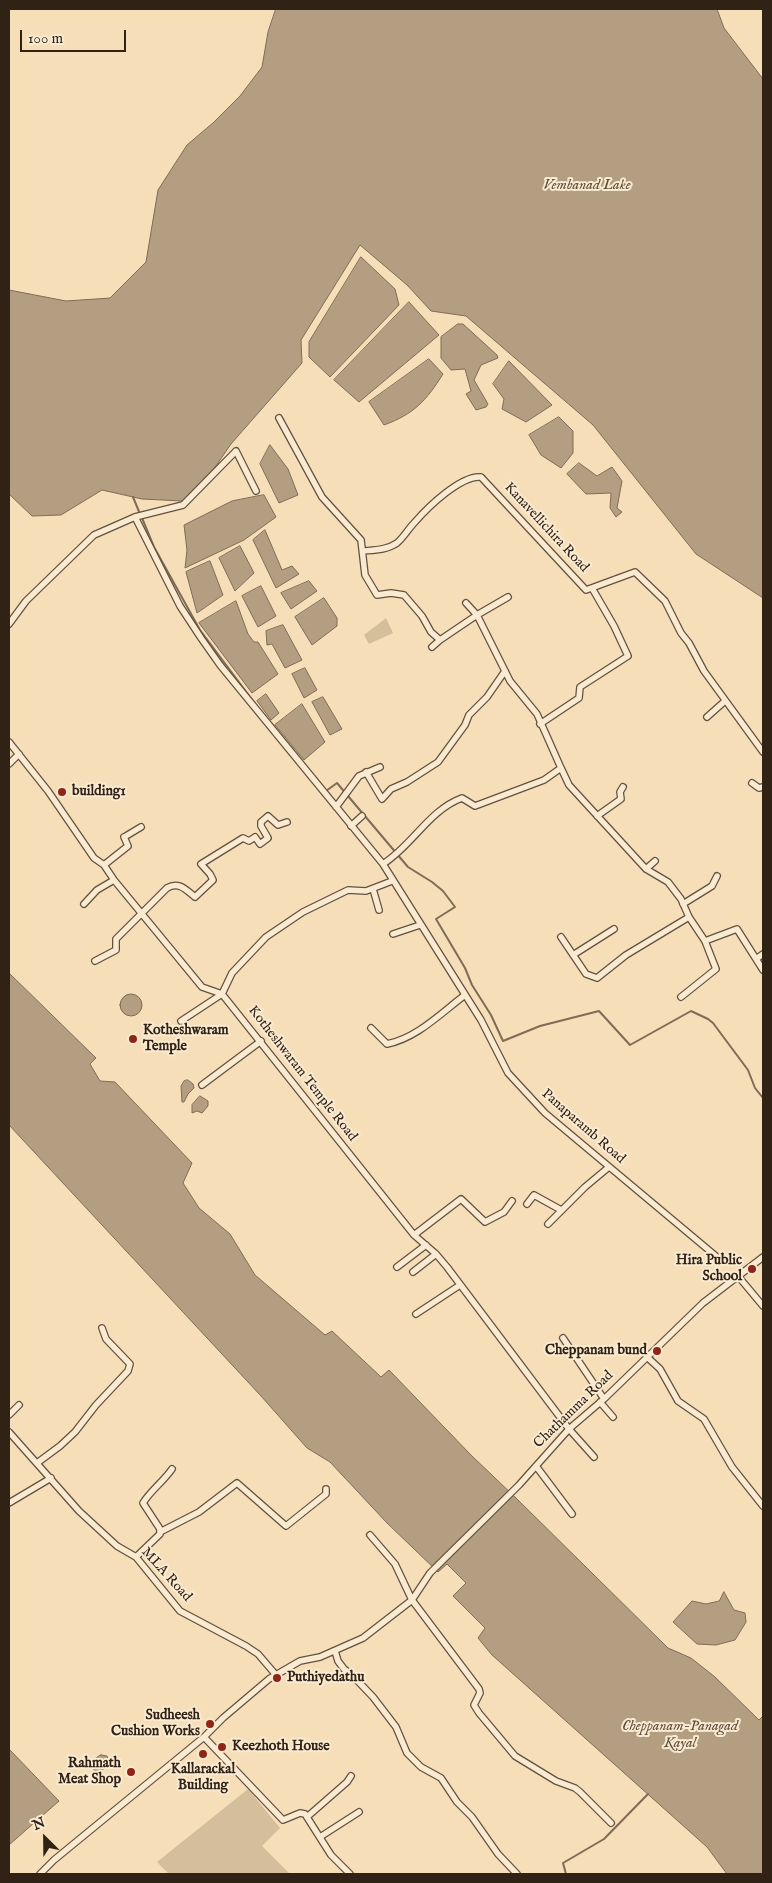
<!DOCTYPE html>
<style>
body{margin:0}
#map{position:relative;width:772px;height:1883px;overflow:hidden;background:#f6deb8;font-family:"IM FELL English",serif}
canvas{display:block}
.frame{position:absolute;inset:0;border:10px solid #312216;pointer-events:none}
.north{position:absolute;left:20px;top:1813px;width:50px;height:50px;-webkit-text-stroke:4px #f9ead1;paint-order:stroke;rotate:337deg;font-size:14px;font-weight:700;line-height:20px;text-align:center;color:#312216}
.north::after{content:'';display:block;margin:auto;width:18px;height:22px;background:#312216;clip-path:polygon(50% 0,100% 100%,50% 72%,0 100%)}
.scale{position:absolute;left:20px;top:30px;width:106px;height:22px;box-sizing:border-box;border:2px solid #312216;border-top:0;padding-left:6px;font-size:15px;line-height:18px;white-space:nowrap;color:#312216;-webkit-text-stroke:4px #f9ead1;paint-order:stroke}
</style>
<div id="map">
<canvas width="772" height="1883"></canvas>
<div class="frame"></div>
<div class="north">N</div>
<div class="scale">100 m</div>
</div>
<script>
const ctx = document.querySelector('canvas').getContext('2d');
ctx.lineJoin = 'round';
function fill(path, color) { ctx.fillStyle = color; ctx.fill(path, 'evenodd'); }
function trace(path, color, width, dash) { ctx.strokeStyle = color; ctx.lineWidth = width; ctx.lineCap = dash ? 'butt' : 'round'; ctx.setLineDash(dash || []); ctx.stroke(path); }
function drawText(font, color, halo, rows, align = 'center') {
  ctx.font = font + ' "IM FELL English",serif'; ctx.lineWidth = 4; ctx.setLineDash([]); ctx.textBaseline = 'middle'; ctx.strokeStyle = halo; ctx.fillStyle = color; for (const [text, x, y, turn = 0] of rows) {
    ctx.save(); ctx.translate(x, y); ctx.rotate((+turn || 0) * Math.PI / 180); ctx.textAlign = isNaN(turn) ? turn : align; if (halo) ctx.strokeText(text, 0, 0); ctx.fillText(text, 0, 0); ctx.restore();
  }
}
fill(new Path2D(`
 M386,618L393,633L369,644L364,635Z
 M248,1789L280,1828L262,1846L290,1874H169L157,1862Z`), '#d5be9c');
const water = new Path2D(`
 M276,9H717L724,28L763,79V598L696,554L593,425L466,316L431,311L407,285L360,245L301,340L302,363L231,444L211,473L182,501L142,499L102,490L61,515L32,516L9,494V290L66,301L110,298L146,262L158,190L187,145L214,122L240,96L262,67L268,32Z
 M361,257L395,289L399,305L330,377L309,357V342Z
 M409,302L439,335L359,402L334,380Z
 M458,324H463L497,355L498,358L481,365L474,380L488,404L486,407L476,410L466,394L471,391L465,369L451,370L441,358V337Z
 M429,359L443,374C426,401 414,414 384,425L369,402Z
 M509,361L552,405L526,422L502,409L504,399L493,384Z
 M559,417L573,431V453L561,468L541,455L529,435Z
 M270,445L288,469L298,495L279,503L260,464Z
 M579,463L597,476L612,467L622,481L617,508L622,512L616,517L610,508L611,493L586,494L567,474Z
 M264,495L276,517L244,540L185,568L187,550L184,525L232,501Z
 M265,530L282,570L292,566L299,574L276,588L253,540Z
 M240,546L254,573L235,591L219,558Z
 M210,561L223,595L197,613L186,572Z
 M309,581L317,591L291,609L281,593Z
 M261,586L276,616L258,627L242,596Z
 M324,598L337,618V626L312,645L295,617Z
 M236,601L248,634L254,642H258L278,674L252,693L199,623Z
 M283,625L302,660L285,668L272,644L267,645L266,631Z
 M305,668L317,690L304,698L292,674Z
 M266,694L279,713L271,720L257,701Z
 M323,697L342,729L330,735L312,702Z
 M302,704L325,742L304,760L275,725Z
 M9,973L96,1058L90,1064L100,1081L115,1082L192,1163L183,1183L199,1208L230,1234L255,1275L325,1335L332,1331L381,1377L389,1370L471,1455L517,1499L668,1648L691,1658L715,1677L759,1720L763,1716V1874H727L707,1847L492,1655L478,1638L485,1628L453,1596L466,1583L447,1564L438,1572L387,1523L330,1462L307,1448L261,1396L9,1125Z
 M120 1005a11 11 0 1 1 22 0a11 11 0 1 1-22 0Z
 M188,1080L193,1084L194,1088L188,1094L184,1102H182L181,1086L184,1081Z
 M200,1096L208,1101V1106L202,1113L197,1111L192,1113V1105Z
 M724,1592L734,1610L745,1613L746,1622L735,1640L716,1645L697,1644L673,1622L692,1601L706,1604L719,1601Z
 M9,1749L59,1801L9,1845Z
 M101,1755L107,1756L110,1766L97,1772L93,1769C91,1762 94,1758 101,1755Z`);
fill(water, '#b39e81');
trace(water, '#7f6c56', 1);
trace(new Path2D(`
 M133,497L140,514
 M142,518L154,547L200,630L256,705
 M325,790L326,791L337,783L408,867L432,882L443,891L455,907L436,919L465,968L472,985L491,1015L503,1041L540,1026L599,1011L630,1045L691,1011L708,1019L713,1023L748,1070L755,1088L763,1098
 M566,1874L563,1863L604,1839L648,1794`), '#7f6c56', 2);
const street = new Path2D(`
 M279,418L322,497L361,540L365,575L377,595L391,593L404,595L422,616L431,632L440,640L477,615L510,681L537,714L561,768L544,780L475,806L462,798C429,810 412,846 383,864
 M256,491L236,451L183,505L135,517L180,606L201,638L220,665L383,864L481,1020L508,1073L545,1113L717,1257
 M363,551C374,550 387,550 397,543C403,538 409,528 415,522C428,507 461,475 481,477L586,590L635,572L665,601L681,633L689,643L704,671L763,752
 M466,603L477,615L508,597
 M9,624L26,601L94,535L135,517
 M432,647L440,640
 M707,717L725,701
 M540,724L579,698L580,687L628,656L614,626L592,588
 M9,742L48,791L94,858L104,865L114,880L202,987L222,994L414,1235L436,1254L447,1267L569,1429L594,1457
 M9,764L19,754
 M561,768L569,785L646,869L668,882L681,899L689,917L705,941L716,969L681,997
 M366,772L382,799L391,789L407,782L438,762L465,725L469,715L487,697L505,671
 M752,783L759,788L763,787
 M336,807L359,776L380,767
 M597,816L621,799L620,792L623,787
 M351,826L362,816
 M104,865L128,846L124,837L126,836L141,827
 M646,869L655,861
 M373,889L379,910
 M84,904L97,890L114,880
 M683,904L712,886L717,876
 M393,934L420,925
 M561,937L586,974L597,978L626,955L689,917
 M705,941L737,929L763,970
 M573,955L614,929
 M756,959L763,954
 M95,961L116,950V939L167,888C179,881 186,890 195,897L213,880L210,874L201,864L243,838L249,841L255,837L260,844L268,838L261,826V822L268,816L278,825L287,822
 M181,1021L222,994L232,973L266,937L303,912L348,890L366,891L392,881
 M371,1028L387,1044C417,1038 441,1013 465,995
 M202,1085L261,1041
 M527,1204L534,1195L561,1210
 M548,1224L585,1187L609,1167
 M414,1235L461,1199L485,1222L504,1212L512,1201
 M397,1267L426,1245
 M413,1272L436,1254
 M738,1276L763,1306
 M416,1314L460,1285
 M563,1338L604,1399
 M647,1357L660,1369L678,1401L704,1419L732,1467L763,1506
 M600,1402L613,1417
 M9,1415L19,1405
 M9,1432L79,1511L117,1546L136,1557L180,1611L246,1646L258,1654L276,1675
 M37,1463L60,1446L75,1432L96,1405L128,1371L130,1364L106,1339L102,1328
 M536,1466L572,1514
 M9,1503L51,1478
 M160,1532L199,1512L237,1483L286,1526L326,1494V1489
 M370,1535L395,1564L412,1600L479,1689L480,1693L474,1705L479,1713L515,1756L556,1781L575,1788L580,1792L611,1823
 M136,1557L160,1534V1529L143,1503C151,1490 163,1482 172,1469
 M335,1651L338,1661L344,1669L353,1676L373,1697L396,1727L407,1753L421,1767L441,1778L457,1802L472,1817L498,1854L517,1874
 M204,1737L283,1820L300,1813L305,1814L331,1855L350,1874
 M307,1817L347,1782L351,1776
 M320,1837L359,1812
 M40,1874L54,1860L204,1737L223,1718L269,1679L300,1661L320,1657L363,1638L412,1600L430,1573L519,1485L569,1429L604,1399L703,1303L763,1257`);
trace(street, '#62513e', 8);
trace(street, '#f9ead1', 5.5);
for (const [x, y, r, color] of [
 [62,792,5,"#8f2418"],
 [133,1039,5,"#8f2418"],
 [752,1269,5,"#8f2418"],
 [657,1351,5,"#8f2418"],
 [277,1678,5,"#8f2418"],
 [210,1724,5,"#8f2418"],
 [222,1747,5,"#8f2418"],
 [203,1754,5,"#8f2418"],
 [131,1772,5,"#8f2418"]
]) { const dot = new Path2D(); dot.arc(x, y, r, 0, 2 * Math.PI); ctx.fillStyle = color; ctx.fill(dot); trace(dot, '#f9ead1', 2); }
drawText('14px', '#312216', '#f9ead1', [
 ["Kanavellichira Road",546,528,47],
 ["Kotheshwaram Temple Road",302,1074,52],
 ["Panaparamb Road",583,1127,41],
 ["Chathamma Road",574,1410,-44],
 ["MLA Road",166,1575,48]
]);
drawText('bold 14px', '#312216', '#f9ead1', [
 ["building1",72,792],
 ["Kotheshwaram",143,1031],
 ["Temple",143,1047],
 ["Hira Public",742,1261,"right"],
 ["School",742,1277,"right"],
 ["Cheppanam bund",647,1351,"right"],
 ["Puthiyedathu",287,1678],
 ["Sudheesh",200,1716,"right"],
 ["Cushion Works",200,1732,"right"],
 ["Keezhoth House",232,1747],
 ["Rahmath",121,1764,"right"],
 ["Meat Shop",121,1780,"right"],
 ["Kallarackal",203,1770,"center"],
 ["Building",203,1786,"center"]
], 'left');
drawText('italic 15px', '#5e4d3b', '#f9ead1', [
 ["Vembanad Lake",587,186],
 ["Cheppanam-Panagad",680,1727],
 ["Kayal",680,1744]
]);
</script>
